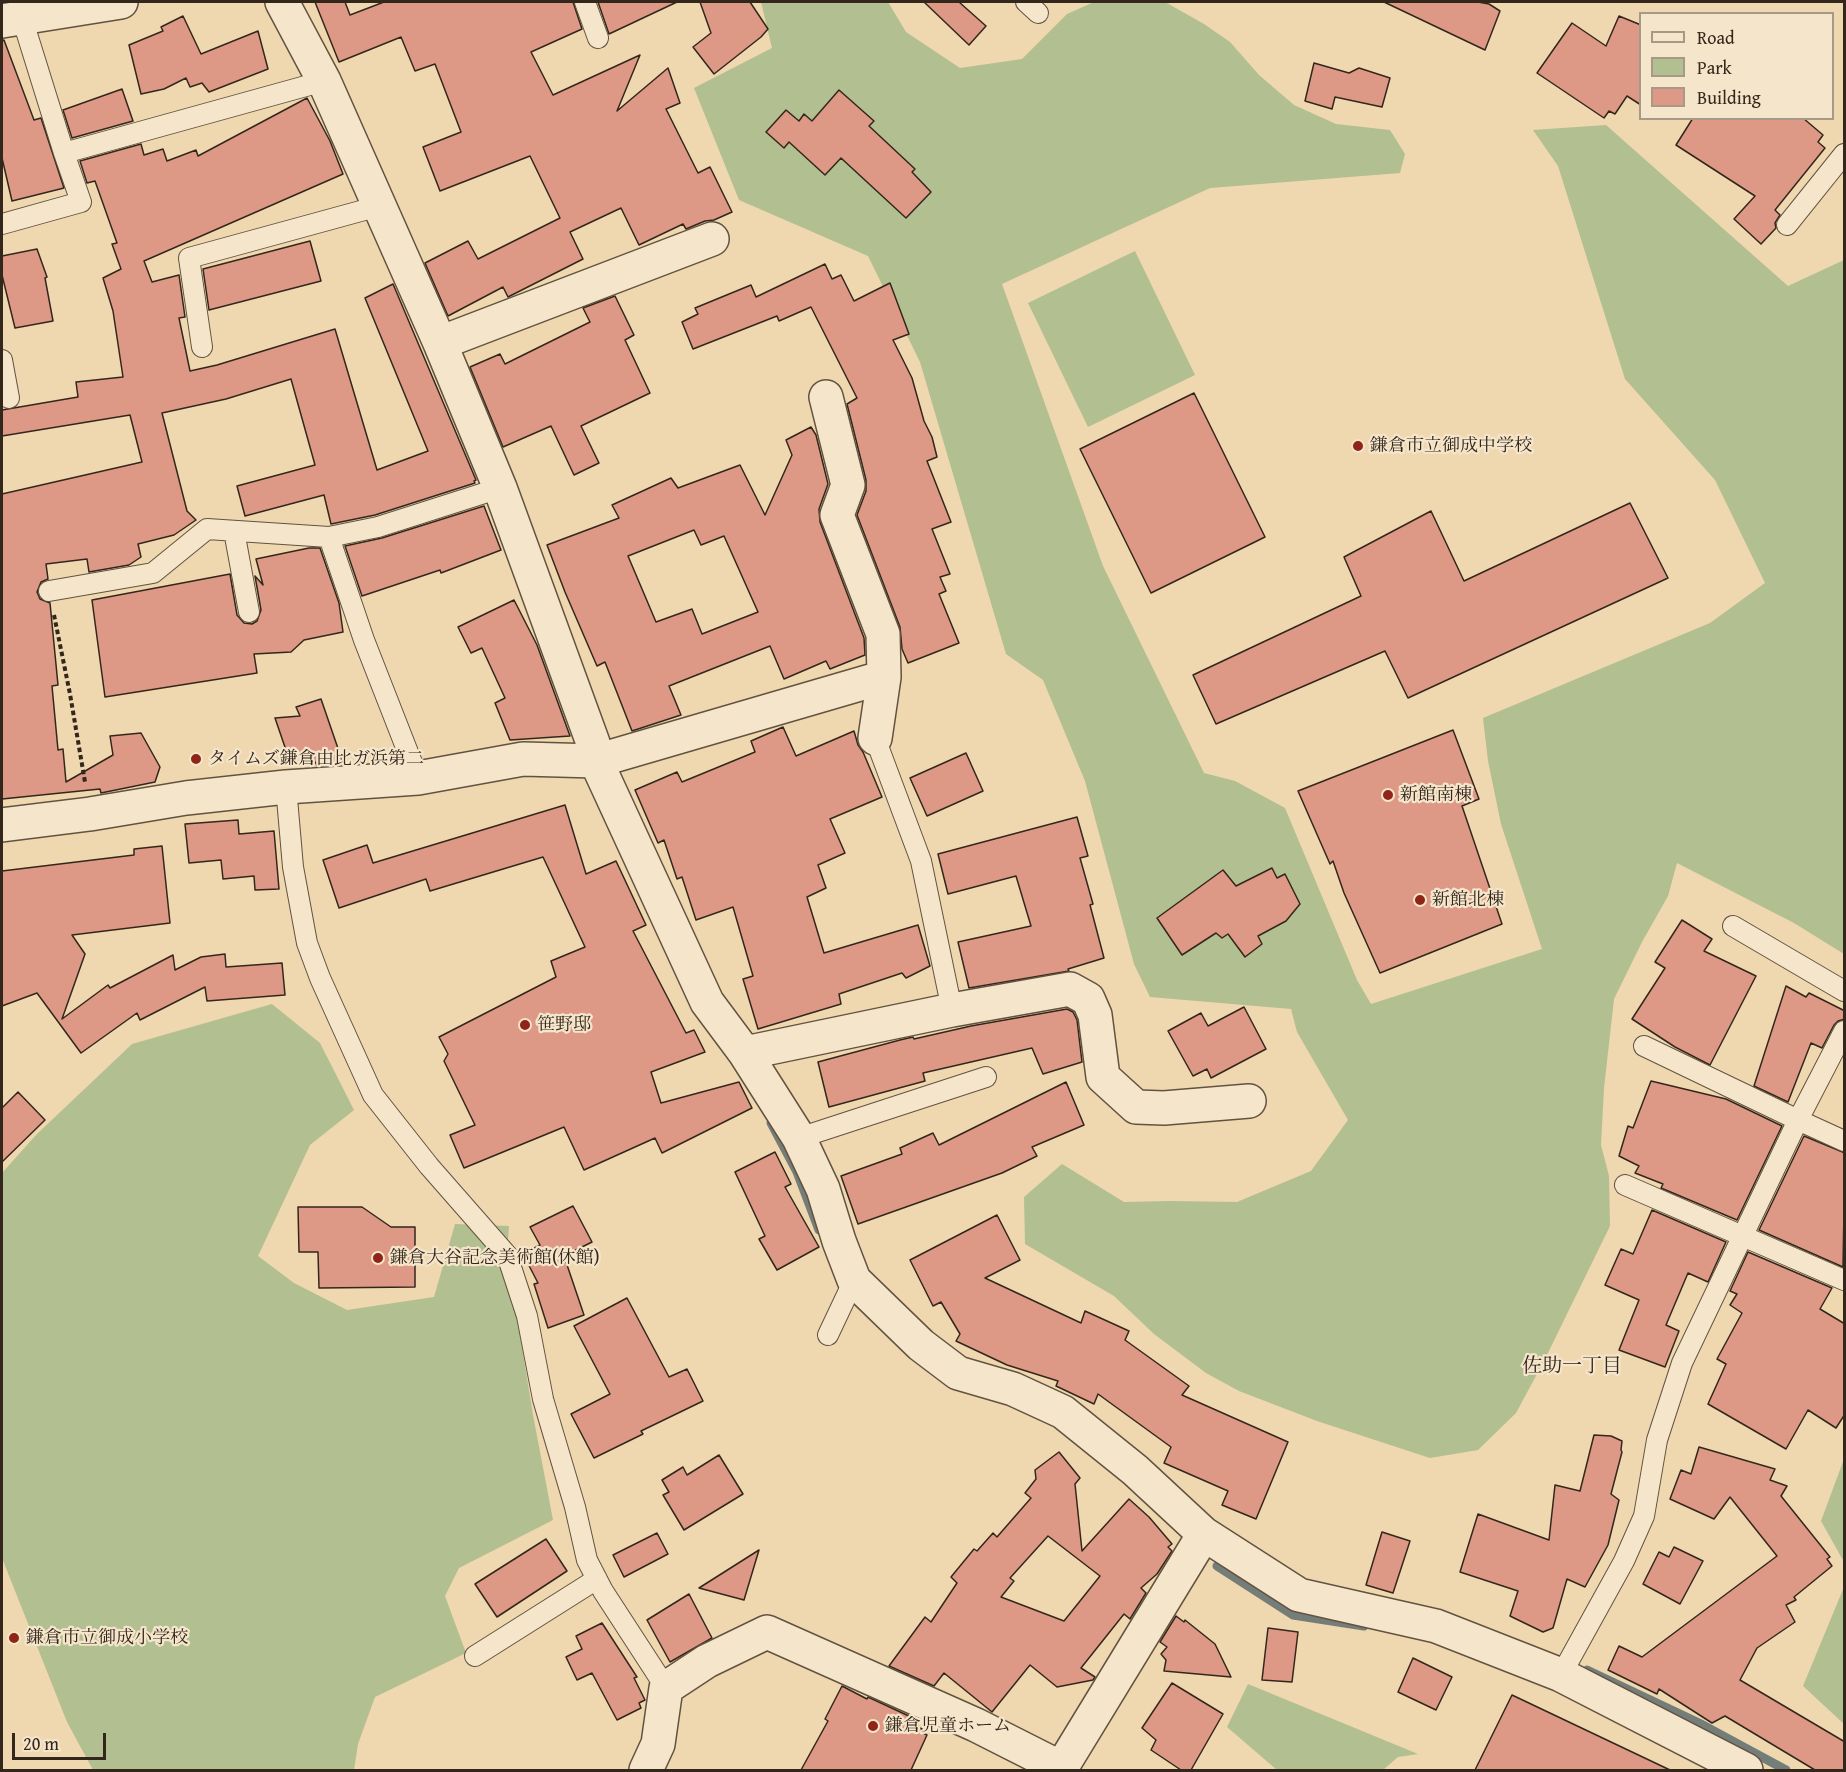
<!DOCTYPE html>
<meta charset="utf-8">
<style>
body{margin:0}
#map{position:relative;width:1846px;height:1772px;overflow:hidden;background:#efd7af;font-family:"Gentium Book Plus",serif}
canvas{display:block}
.frame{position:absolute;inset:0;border:3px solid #33271c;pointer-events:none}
.legend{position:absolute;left:1639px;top:12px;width:195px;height:108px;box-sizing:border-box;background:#f5e5cb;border:2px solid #a79985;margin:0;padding:8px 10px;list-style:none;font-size:18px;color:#33271c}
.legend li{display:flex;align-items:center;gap:12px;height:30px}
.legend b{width:30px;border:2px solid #a79985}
.scale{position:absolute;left:12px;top:1733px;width:94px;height:27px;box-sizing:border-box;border:3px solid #33271c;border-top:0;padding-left:8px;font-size:18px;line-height:21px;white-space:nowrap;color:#33271c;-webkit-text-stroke:4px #f5e5cb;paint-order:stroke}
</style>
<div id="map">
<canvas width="1846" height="1772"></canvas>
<div class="frame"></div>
<ul class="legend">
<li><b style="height:8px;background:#f5e5cb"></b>Road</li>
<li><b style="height:16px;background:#b2bf90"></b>Park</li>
<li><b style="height:16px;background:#dd9986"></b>Building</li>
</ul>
<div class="scale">20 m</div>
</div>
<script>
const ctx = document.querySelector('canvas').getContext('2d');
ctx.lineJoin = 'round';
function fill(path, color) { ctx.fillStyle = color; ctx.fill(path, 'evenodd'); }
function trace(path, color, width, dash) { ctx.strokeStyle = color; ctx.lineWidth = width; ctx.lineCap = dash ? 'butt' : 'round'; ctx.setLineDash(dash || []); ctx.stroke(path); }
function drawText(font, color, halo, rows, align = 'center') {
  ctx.font = font + ' "Gentium Book Plus","Noto Serif JP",serif'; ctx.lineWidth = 4.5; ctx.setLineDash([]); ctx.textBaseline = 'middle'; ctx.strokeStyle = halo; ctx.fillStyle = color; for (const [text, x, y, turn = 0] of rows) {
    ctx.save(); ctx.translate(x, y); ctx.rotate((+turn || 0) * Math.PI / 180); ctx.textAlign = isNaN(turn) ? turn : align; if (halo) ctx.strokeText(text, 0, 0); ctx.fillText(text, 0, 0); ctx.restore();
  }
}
fill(new Path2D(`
 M761,2H888L906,32L960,68L1022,59L1067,14L1094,2H1165L1204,24L1230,42L1259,75L1294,105L1336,124L1390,130L1405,154L1400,173L1210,188L1002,284L1103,566L1204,773L1235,781L1285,808L1357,980L1371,1004L1542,949L1501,824L1488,761L1483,718L1710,623L1765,583L1715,480L1625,379L1558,166L1533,130L1606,125L1788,286L1844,260V954L1794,923L1677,863L1668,896L1642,942L1614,999L1604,1088L1601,1145L1609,1176L1610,1226L1544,1361L1516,1413L1478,1450L1430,1458L1317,1421L1239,1391L1206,1373L1154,1334L1114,1296L1025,1244L1024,1197L1062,1164L1124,1202L1170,1201L1237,1202L1311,1171L1348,1120L1297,1032L1291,1009L1150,997L1134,964L1085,781L1043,680L1006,654L920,362L868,256L739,200L694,88L772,48Z
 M1135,251L1195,375L1088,427L1028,303Z
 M272,1004L320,1043L354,1110L310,1145L258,1256L294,1283L347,1310L434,1297L455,1224L509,1226L507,1255L533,1415L553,1520L459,1568L445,1596L466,1653L375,1697L358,1744L354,1770H93L67,1722L2,1558V1173L36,1135L132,1044Z
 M1844,1459V1562L1821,1521Z
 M1844,1587V1724L1803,1686Z
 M1248,1684L1418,1754L1398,1757L1383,1770H1277L1227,1727Z`), '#b2bf90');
trace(new Path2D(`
 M771,1123L797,1172L819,1230
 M1217,1566L1293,1615L1364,1626
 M1587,1670L1699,1723L1786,1770`), '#747d78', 9);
const building = new Path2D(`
 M315,2H345L350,15L384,2H573L582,29L531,52L553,95L640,55L617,111L668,68L680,103L666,109L698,173L710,167L732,212L714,220L705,221L686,229L683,224L639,245L621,208L570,232L583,259L508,297L503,287L448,316L425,263L468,241L478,259L560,218L530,156L440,191L423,147L461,132L435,64L415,71L401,37L339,62Z
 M598,2H677L609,34Z
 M700,2H750L768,29L761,37L714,74L693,47L711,33Z
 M924,2H959L986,26L969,45Z
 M1384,2H1478L1489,4L1500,11L1485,50Z
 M183,16L201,54L258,31L268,69L209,92L202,83L190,87L186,78L164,89L141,94L129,45L163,31L161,27Z
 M1619,16L1641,25V105L1627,96L1615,114L1609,111L1604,118L1537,73L1572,23L1606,46Z
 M4,40L34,120L41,118L64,188L12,201L2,158V41Z
 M1314,63L1349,73L1359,68L1390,78L1382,107L1335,97L1332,109L1305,101Z
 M122,89L133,121L72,138L63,110Z
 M839,90L874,121L869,126L915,169L912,172L931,192L906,218L841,158L825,175L789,142L784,148L766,132L786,110L799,121L804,114L812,121Z
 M307,98L330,141L343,174L144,261L152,282L179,275L185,317L179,318L190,371L217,365L335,329L377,470L428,451L365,298L393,284L476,480L474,481L475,483L375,515L331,524L324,495L245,516L237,486L315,465L291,379L226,399L162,413L187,511L196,520L174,535L138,544L141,557L129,565L89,572L87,559L46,564L48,579L41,582L37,592L40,599L50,603L58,685L52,686L58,750L63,749L66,782L113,755L110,736L141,733L160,767L155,782L101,793L100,789L2,799V494L142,462L130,415L2,436V410L78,397L76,382L123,377L113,311L103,278L121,269L112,244L117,243L95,181L87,183L80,161L141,144L144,155L163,149L167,161L196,150L198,156Z
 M1693,118H1803L1823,135L1818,142L1825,148L1775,210L1780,215L1775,223L1776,228L1761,244L1734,219L1755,196L1676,145Z
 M310,241L321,281L209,310L203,269Z
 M37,249L47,277L45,278L53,321L15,328L2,275V256Z
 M825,264L832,279L841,275L854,301L890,283L909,334L893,340L912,378L924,421L932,437L937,457L927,461L951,522L932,529L950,574L940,577L946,591L939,594L959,643L908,663L902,649L900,627L857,515L866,491V480L847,404L857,398L811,307L779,321L777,316L693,349L682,322L698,314L695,308L751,285L756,297Z
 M615,296L634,335L625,340L650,393L581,426L599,463L574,475L551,426L503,447L470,367L500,354L505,364L590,322L583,308Z
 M1194,393L1265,537L1151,593L1080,449Z
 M811,427L816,435L828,484L819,509L820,522L864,638L865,655L830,669L826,661L784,679L770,646L669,686L681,715L632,731L605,662L597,666L565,592L547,545L619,518L612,505L671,478L678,488L740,465L765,515L792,455L786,440ZM694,530L701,545L724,536L758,612L702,634L692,609L656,622L628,556Z
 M1630,503L1668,578L1408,698L1385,651L1216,724L1193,675L1361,596L1344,557L1431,511L1464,581Z
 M484,506L501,550L441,573L440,570L362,596L345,546L382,538Z
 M309,548H320L339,603L343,632L304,640L291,652L254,654L257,673L105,697L92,600L230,574L237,615L244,623L252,624L257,621L261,610L255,576L263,585L256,559Z
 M514,600L537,645L570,736L510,740L495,703L505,698L482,648L471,653L458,627Z
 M321,699L343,763L338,765L317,766L315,761L307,764L304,755L288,756L275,718L300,716L296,707Z
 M783,727L796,756L854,731L858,745L863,752L882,797L830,819L845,853L818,865L826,888L807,897L824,953L918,925L930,966L906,978L902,973L839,994L841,1004L758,1029L743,979L753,976L733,907L696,920L682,877L677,879L664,840L658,843L635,790L677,772L682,782L755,752L751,741Z
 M1453,730L1479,799L1462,806L1502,924L1380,973L1344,893L1333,861L1330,864L1298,791Z
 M966,753L983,791L927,816L910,778Z
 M565,805L586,874L616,861L646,925L633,931L686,1033L694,1030L705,1052L651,1072L661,1103L739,1082L752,1108L662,1153L655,1138L584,1170L564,1127L464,1168L450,1135L475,1125L444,1061L448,1054L439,1037L556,977L551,961L585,947L543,857L430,891L426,879L339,908L323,860L367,845L373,863Z
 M1077,817L1088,856L1080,858L1093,904L1090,905L1104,958L1068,969L1069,971L969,988L958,942L1031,926L1016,876L948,894L938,854Z
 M238,820L239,834L274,831L279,889L255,890L254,876L223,879L221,860L189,863L185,824Z
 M162,846L170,923L72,935L85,954L62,1019L108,985L110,988L173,955L175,970L201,957L225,954L226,967L282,963L285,995L207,1001L205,987L140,1020L137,1013L81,1053L37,993L2,1006V871L134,855V849Z
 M1272,868L1277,878L1285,874L1300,904L1286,921L1258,936L1262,944L1245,957L1228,934L1222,938L1216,933L1182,955L1157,918L1223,870L1236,886Z
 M1682,920L1712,939L1704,951L1756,976L1710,1065L1675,1047L1632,1019L1665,968L1655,962Z
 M1786,986L1806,997L1809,993L1845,1011V1019L1838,1021L1834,1025L1822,1048L1811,1043L1788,1102L1754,1086Z
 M1244,1007L1266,1049L1211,1078L1207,1069L1193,1076L1168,1031L1201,1013L1208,1026Z
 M1067,1009L1073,1012L1077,1020L1082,1062L1043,1074L1032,1048L923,1073L925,1081L829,1107L818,1062L900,1040L913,1037L914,1039L971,1026Z
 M1651,1081L1726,1099L1782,1126L1737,1220L1661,1188L1663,1184L1635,1173L1639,1166L1619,1156L1628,1126L1633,1128Z
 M1066,1082L1084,1125L1032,1147L1037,1156L1002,1173L858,1224L841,1176L902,1154L900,1148L933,1133L939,1145Z
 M18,1092L45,1120L2,1162V1108Z
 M1804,1136L1845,1153L1843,1267L1759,1230Z
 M775,1152L791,1184L785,1187L819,1247L777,1270L759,1239L765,1236L735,1172Z
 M573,1206L592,1242L564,1256L584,1315L548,1328L534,1284L538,1283L523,1254L540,1245L530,1227Z
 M298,1207H362L391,1227H415V1287L319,1288L318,1252H299Z
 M1652,1210L1726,1242L1708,1282L1688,1273L1666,1325L1679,1331L1665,1367L1619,1350L1639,1300L1605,1285L1621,1249L1633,1254Z
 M997,1215L1020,1260L985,1278L1081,1323L1085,1311L1129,1331L1125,1340L1189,1386L1182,1395L1288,1442L1256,1519L1222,1505L1228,1491L1164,1463L1171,1447L1098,1394L1094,1404L1056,1386L1058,1381L1007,1365L956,1341L960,1334L941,1302L933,1306L910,1260Z
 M1748,1252L1832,1288L1820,1309L1845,1324V1414L1836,1428L1808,1410L1786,1449L1708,1404L1726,1364L1717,1359L1742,1313L1730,1305L1737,1294L1730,1291Z
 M627,1298L669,1377L687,1369L703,1401L641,1431L643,1434L594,1458L571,1414L610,1394L574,1326Z
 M1594,1435L1611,1436L1622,1441L1621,1450L1622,1452L1611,1494L1619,1500L1608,1545L1585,1587L1567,1579L1553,1628L1543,1632L1510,1616L1518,1591L1460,1572L1478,1514L1549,1540L1555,1485L1580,1491Z
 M1699,1447L1775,1469L1770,1480L1787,1486L1781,1496L1830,1557L1827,1559L1832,1566L1794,1597L1796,1600L1786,1605L1795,1622L1757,1648L1740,1680L1845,1742V1770H1815L1725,1716L1712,1723L1659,1689L1657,1694L1608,1670L1619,1646L1642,1657L1777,1556L1730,1497L1714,1519L1670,1499L1681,1470L1691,1474Z
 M1059,1452L1080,1478L1075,1484L1082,1551L1129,1499L1149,1517L1172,1544L1168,1547L1172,1551L1157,1574L1141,1588L1146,1593L1130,1619L1124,1614L1081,1668L1095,1677L1093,1680L1057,1687L1030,1665L992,1712L944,1673L934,1686L889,1666L925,1617L931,1622L957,1583L951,1577L974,1549L977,1551L993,1533L997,1537L1031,1498L1025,1493L1036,1479L1035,1470ZM1048,1536L1100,1576L1064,1621L1001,1597L1014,1581L1010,1578Z
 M719,1455L743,1494L684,1530L663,1495L669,1492L662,1480L683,1467L687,1475Z
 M1382,1532L1410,1541L1393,1593L1366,1585Z
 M657,1533L668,1554L624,1577L613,1555Z
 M546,1539L567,1571L497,1617L475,1584Z
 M1674,1547L1703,1561L1680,1604L1643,1584L1659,1552L1669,1557Z
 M759,1550L744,1600L699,1588Z
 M689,1594L712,1638L670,1662L647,1620Z
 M1176,1616L1184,1622L1185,1620L1215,1644L1231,1677L1164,1671L1166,1660L1161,1654L1167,1647L1160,1642Z
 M602,1623L637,1677L634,1678L645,1700L639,1703L641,1708L617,1720L592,1673L577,1680L566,1657L582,1649L576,1636Z
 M1268,1628L1298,1632L1292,1682L1262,1680Z
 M1413,1658L1452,1677L1436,1710L1398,1692Z
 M1172,1683L1223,1714L1191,1770H1181L1151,1750L1156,1740L1142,1728Z
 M842,1686L867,1699L868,1697L911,1717L907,1721L922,1729L921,1732L927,1735L911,1770H801L828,1721L825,1719Z
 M1512,1695L1670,1770H1475Z`);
fill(building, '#dd9986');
trace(building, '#33271c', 1.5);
const lane = new Path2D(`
 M585,2L598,38
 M1026,2L1038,13
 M22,18L64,153
 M2,224L81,202L64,153L324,81
 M1787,225L1844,154
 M202,347L189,258L379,206
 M2,360L9,398
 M234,531L249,612
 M329,537L364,640L418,778
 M49,591L153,573L207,529L329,537L378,527L500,488
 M875,738L921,861L952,1010
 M286,787L293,867L307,943L320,978L373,1095L429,1166L507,1255L527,1316L543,1399L575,1507L587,1560L603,1591L666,1688
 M1733,926L1844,991
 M1644,1046L1798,1120L1844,1141
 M799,1138L986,1077
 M1625,1185L1844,1280
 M828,1335L854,1280
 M475,1656L597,1579
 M1561,1675L1624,1561L1644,1516L1657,1440L1682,1363L1798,1120L1844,1031`);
const street = new Path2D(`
 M282,2L324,81L440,343L500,488L593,743L596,761L707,1002L745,1053L799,1138L823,1189L839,1241L854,1280L921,1345L958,1373L1013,1389L1063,1412L1135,1470L1204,1534L1299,1595L1436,1626L1561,1675L1746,1770
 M2,21L121,2
 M440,343L712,239
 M826,397L848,485L837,515L883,634L884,677L875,738
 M2,825L90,814L186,798L286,787L418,778L523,759L596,761L884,677
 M745,1053L952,1010L1070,989L1088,999L1095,1015L1103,1077L1136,1107L1164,1108L1249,1101
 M646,1770L658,1744L666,1688L707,1661L767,1632L976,1725L1061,1768
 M1060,1770L1204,1534`);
trace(lane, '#625341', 22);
trace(street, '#625341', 36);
trace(new Path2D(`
 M54,615L70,694L85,782`), '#33271c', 4, [4.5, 3]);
trace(lane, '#f5e5cb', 20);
trace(street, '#f5e5cb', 33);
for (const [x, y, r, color] of [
 [1358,446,6,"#8f2418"],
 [196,759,6,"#8f2418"],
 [1388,795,6,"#8f2418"],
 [1420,900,6,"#8f2418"],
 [525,1025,6,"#8f2418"],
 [378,1258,6,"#8f2418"],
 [14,1638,6,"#8f2418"],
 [873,1726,6,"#8f2418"]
]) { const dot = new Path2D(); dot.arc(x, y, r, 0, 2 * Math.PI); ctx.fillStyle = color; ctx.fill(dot); trace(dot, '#f5e5cb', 2); }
drawText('18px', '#33271c', '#f5e5cb', [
 ["鎌倉市立御成中学校",1370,446],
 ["タイムズ鎌倉由比ガ浜第二",208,759],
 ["新館南棟",1400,795],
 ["新館北棟",1432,900],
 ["笹野邸",537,1025],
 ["鎌倉大谷記念美術館(休館)",390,1258],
 ["鎌倉市立御成小学校",26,1638],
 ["鎌倉児童ホーム",885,1726]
], 'left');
drawText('20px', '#33271c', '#f5e5cb', [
 ["佐助一丁目",1572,1367]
]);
</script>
